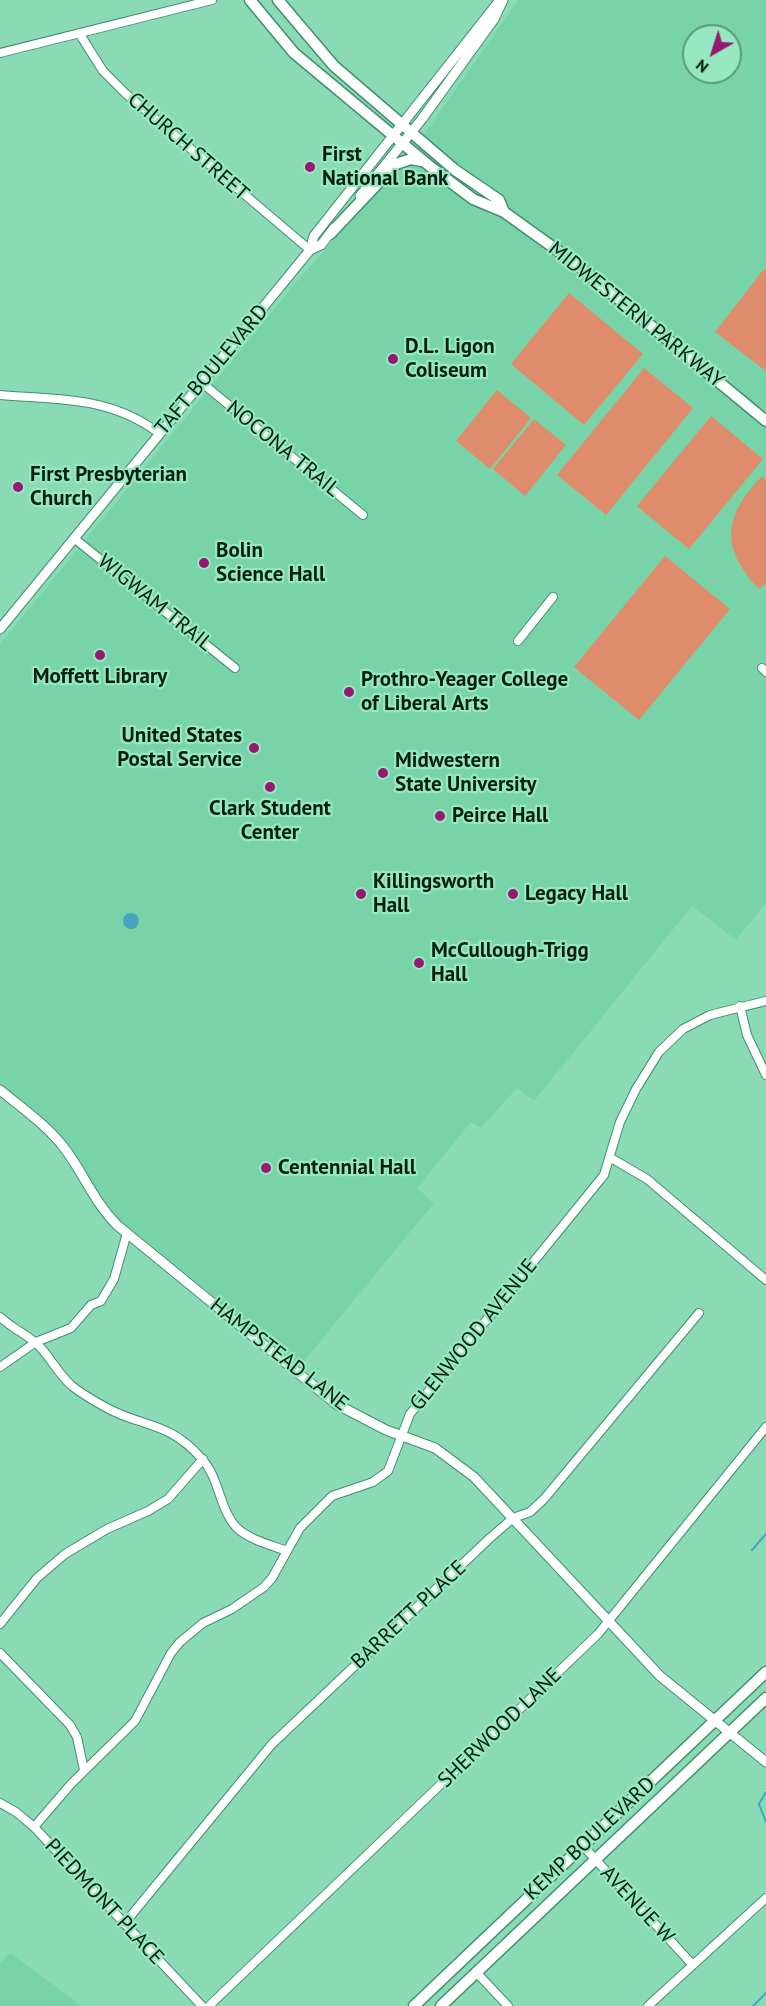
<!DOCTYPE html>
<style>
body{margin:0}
#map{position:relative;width:766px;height:2006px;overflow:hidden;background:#8adbb5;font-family:"PT Sans",sans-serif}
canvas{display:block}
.north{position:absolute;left:682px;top:24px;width:60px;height:60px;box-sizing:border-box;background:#97e8c1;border:2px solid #5b987b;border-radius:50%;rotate:219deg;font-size:16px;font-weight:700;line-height:24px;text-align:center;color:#001f11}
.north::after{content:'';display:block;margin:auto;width:21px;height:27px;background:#951872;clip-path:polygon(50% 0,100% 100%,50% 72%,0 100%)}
</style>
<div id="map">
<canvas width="766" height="2006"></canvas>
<div class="north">N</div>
</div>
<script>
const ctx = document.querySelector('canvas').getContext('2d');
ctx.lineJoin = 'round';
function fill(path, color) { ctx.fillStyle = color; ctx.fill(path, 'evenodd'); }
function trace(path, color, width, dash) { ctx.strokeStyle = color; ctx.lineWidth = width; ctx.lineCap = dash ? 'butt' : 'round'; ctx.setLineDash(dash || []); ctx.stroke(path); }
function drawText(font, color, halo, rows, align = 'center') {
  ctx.font = font + ' "PT Sans",sans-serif'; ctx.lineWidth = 4.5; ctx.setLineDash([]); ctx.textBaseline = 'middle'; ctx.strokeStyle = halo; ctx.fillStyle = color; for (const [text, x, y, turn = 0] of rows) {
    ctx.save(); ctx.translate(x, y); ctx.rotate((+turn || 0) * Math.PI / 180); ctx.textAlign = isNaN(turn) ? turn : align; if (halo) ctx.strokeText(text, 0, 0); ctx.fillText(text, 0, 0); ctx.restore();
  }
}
fill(new Path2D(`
 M518,0H766V903L736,940L692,906L534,1101L517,1088L481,1128L471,1122L417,1188L434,1203L300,1366L104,1207L70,1145L0,1087V644L303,274L395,172L404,164L413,162L423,136ZM694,36H730V72H694Z
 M10,1953L73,1999L79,2006H0V1963Z`), '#78d3a9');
fill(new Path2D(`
 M764,269L766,270V371L715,332Z
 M569,293L643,354L584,425L511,364Z
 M644,368L693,408L606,515L557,475Z
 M497,390L531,418L490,469L456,441Z
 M711,416L763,459L689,549L637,506Z
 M534,419L566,445L525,496L493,469Z
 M762,476L766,479V584L759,589C720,548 723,516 762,476Z
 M665,556L730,609L639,720L574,667Z`), '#de8c6b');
fill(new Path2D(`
 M123 921a8 8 0 1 1 16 0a8 8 0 1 1-16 0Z`), '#49a2c0');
trace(new Path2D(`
 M752,1550L766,1534
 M766,1792L759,1804L766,1822
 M753,2006L766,1993`), '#49a2c0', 2);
const minor = new Path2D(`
 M79,33L103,71L125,93L310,250
 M0,53L212,0
 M202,383L363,515
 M0,395C60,400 109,396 159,433
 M75,539L235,668
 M518,641L553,597
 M762,668L766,672
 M740,1006L747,1035L766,1075
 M611,1158L647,1179L766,1280
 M0,1317C13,1329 26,1334 37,1344C50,1356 58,1374 72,1386C82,1394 96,1402 107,1408C144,1428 169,1421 202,1459C220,1479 219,1509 237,1528C250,1540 271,1545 287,1551
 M0,1367L36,1342L71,1328L91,1305L101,1301L114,1279L127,1233
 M0,1624L37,1578L65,1554L107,1529L148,1511L168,1499L203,1459
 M0,1653L70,1725L77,1737L84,1770
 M0,1803L16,1812L34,1827L202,2006
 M34,1827L71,1784L135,1721L171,1653L180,1642L203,1623L232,1609L264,1587L272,1578L300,1528L332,1496L373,1482L388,1471L410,1414L604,1175L620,1122L636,1089L659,1052L683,1029L710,1015L766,1001
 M583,1846L692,1964
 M124,1924L272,1744L490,1538L513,1518L530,1512L544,1499L699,1313
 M476,1972L508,2006
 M209,2006L598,1634L766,1427
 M648,2006L766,1898`);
const tertiary = new Path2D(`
 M360,196L422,119L494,19L503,0
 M310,250L314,236L500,0
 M0,629L310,250L321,245L334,228
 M0,1090C22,1108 48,1126 65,1149C84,1174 94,1202 117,1225L336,1404L386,1430L435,1448L474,1477L660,1676L766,1762`);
const secondary = new Path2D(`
 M250,0L294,53L432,168L473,199L504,212L575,263L766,421
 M278,0L334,66L455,170L499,200L504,212
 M330,234L396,164L411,159L421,161
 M414,2006L766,1672
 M441,2006L766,1698`);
trace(minor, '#3f906d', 10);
trace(tertiary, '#3f906d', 11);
trace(secondary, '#3f906d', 13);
trace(minor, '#fff', 8);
trace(tertiary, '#fff', 9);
trace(secondary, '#fff', 10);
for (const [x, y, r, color] of [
 [310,167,6,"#951872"],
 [393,359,6,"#951872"],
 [18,487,6,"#951872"],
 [204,563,6,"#951872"],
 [100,655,6,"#951872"],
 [349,692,6,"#951872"],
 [254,748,6,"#951872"],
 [383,773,6,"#951872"],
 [270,787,6,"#951872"],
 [440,816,6,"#951872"],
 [361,894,6,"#951872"],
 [513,894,6,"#951872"],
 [419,963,6,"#951872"],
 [266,1168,6,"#951872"]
]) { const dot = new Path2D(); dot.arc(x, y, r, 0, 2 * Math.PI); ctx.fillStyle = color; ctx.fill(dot); trace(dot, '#97e8c1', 2); }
drawText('21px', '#001f11', '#97e8c1', [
 ["CHURCH STREET",188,147,41],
 ["MIDWESTERN PARKWAY",636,315,39],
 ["TAFT BOULEVARD",212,370,-50],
 ["NOCONA TRAIL",283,449,39],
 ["WIGWAM TRAIL",155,603,39],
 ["GLENWOOD AVENUE",474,1335,-51],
 ["HAMPSTEAD LANE",279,1355,38],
 ["BARRETT PLACE",409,1615,-43],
 ["SHERWOOD LANE",500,1728,-44],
 ["KEMP BOULEVARD",590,1839,-43],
 ["PIEDMONT PLACE",104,1902,47],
 ["AVENUE W",637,1905,47]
]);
drawText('bold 21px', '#001f11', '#97e8c1', [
 ["First",322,155],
 ["National Bank",322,179],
 ["D.L. Ligon",405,347],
 ["Coliseum",405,371],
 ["First Presbyterian",30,475],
 ["Church",30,499],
 ["Bolin",216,551],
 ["Science Hall",216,575],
 ["Moffett Library",100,677,"center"],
 ["Prothro-Yeager College",361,680],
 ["of Liberal Arts",361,704],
 ["United States",242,736,"right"],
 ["Postal Service",242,760,"right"],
 ["Midwestern",395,761],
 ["State University",395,785],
 ["Clark Student",270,809,"center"],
 ["Center",270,833,"center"],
 ["Peirce Hall",452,816],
 ["Killingsworth",373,882],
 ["Hall",373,906],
 ["Legacy Hall",525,894],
 ["McCullough-Trigg",431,951],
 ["Hall",431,975],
 ["Centennial Hall",278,1168]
], 'left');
</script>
